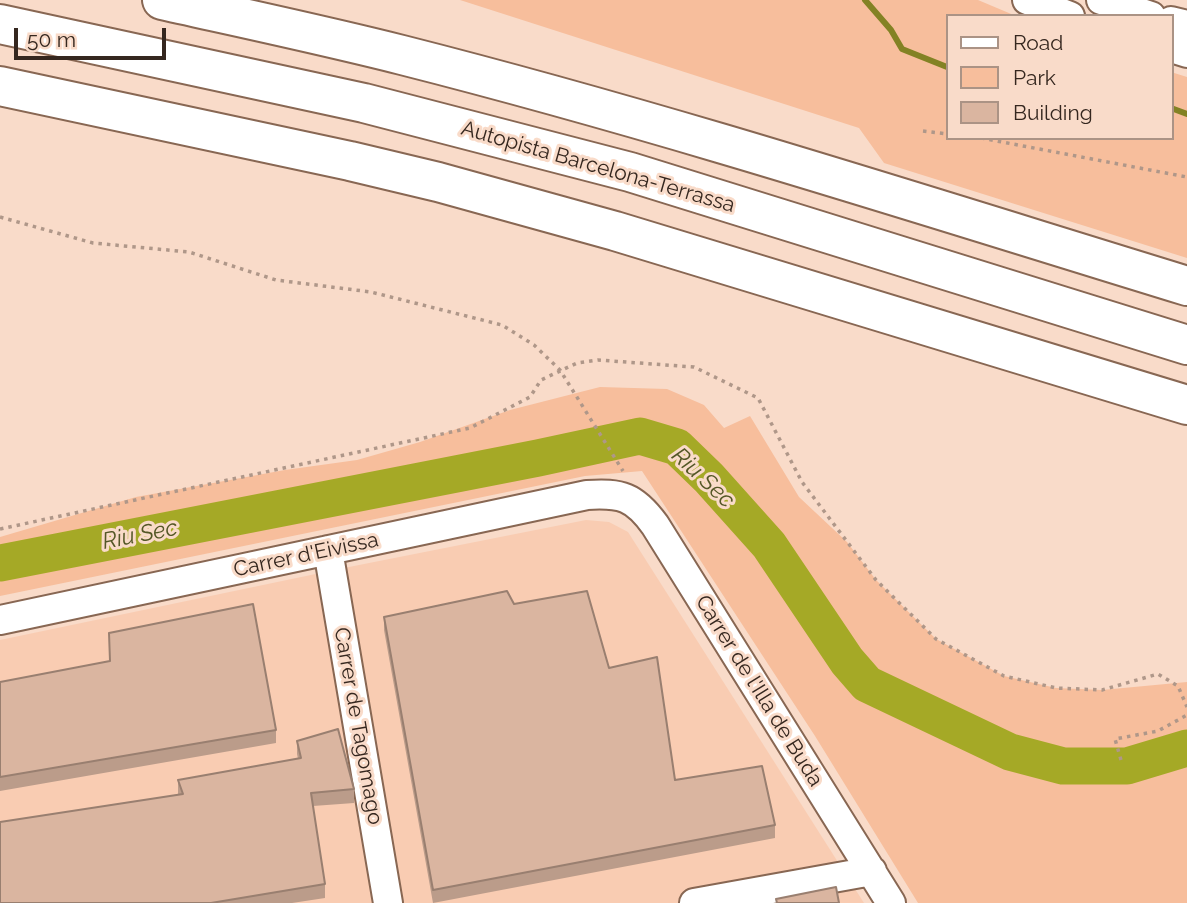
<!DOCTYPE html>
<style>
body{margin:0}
#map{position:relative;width:1187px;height:903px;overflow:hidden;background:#f9dbc9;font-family:Raleway,sans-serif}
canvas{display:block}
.legend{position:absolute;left:946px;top:14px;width:228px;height:126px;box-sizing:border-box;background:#f9dbc9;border:2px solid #ab9385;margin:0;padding:9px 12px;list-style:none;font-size:21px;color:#35271f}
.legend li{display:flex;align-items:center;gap:14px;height:35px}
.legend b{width:35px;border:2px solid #ab9385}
.scale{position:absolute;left:14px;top:28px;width:152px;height:32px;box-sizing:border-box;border:4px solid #35271f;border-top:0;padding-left:9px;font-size:21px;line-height:24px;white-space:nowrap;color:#35271f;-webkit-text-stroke:5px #f9dbc9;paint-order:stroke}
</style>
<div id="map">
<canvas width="1187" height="903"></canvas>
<ul class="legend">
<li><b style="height:9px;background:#fff"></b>Road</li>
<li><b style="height:19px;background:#f7be9c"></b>Park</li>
<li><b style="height:19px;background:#dab5a0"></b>Building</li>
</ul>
<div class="scale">50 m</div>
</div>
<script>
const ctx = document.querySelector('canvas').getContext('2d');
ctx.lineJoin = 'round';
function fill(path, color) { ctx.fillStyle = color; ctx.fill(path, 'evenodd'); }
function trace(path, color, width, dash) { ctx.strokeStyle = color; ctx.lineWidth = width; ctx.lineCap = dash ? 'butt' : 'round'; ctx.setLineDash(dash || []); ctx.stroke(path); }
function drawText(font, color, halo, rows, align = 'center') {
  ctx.font = font + ' Raleway,sans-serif'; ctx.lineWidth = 6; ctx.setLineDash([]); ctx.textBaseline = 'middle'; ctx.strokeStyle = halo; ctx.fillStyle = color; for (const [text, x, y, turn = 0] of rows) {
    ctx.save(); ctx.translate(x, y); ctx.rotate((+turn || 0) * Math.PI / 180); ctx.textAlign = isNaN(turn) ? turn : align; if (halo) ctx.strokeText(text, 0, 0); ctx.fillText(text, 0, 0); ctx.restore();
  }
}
fill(new Path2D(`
 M586,520L609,522L628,532L864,903H0V640L349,567Z`), '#f9ccb2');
fill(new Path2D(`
 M460,0H978L1016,16H947V138H1171V72L1187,77V258L884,163L859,128Z
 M600,387L667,389L704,405L724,428L750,416L799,497L847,542L876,580L936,639L1004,676L1056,688L1102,690L1187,682V903H918L815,736L642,471L585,476L0,596V537L136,497L285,470L357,460L420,442L510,410Z`), '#f7be9c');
trace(new Path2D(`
 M865,0L891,30L902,49L947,67
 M1171,108L1187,114`), '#838224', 6);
trace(new Path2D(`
 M0,563L538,458L640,436L677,447L709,478L769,545L847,661L867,684L1010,752L1063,766H1127L1187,748`), '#a5a926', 37);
const minor = new Path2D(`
 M1027,0L1070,16
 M1101,0L1151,16
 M1171,21L1187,25
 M1171,48L1187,53
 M328,550L388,903
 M0,620L587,495C621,493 634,496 655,525L891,903
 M694,903L872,871`);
const highway = new Path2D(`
 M162,0C242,18 323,35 402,55C666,122 926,206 1187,286
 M0,24L364,103L630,172L1187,345
 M0,86L350,161L438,182L615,231L1187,405`);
trace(minor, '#886753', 32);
trace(highway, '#886753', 42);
trace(new Path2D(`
 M923,131L947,134
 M981,138L1187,177
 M0,217L93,243L189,252L276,280L371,292L502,325L534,345L560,370L623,471
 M0,529L470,428L530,397L541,380L577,363L598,360L694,367L758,398L802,482L876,580L936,639L1004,676L1056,688L1102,690L1158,674L1178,686L1187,707
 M1121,760L1115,739L1158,731L1187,715`), '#af9789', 3.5, [3.5, 5]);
trace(minor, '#fff', 28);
trace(highway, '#fff', 38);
fill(new Path2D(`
 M514,604L609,668L675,780L775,825V838L433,903L384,630V617Z
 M0,682L276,730V743L0,791Z
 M297,741L354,789V803L313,806L325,884V898L292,903H0L178,794V780L298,759L297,754Z`), '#bb9c8a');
const building = new Path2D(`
 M507,591L514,604L587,591L609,668L657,657L675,780L762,766L775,825L433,890L384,617Z
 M253,604L276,730L0,777V682L110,661L109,633Z
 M338,729L354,789L311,793L325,884L211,903H0V822L183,794L178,780L301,758L297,741Z
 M836,887L839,903H777L776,899Z`);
fill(building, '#dab5a0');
trace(building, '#997f70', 2);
drawText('21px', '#35271f', '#f9dbc9', [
 ["Autopista Barcelona-Terrassa",598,167,16],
 ["Carrer d'Eivissa",306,555,-12],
 ["Carrer de l'Illa de Buda",759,691,58],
 ["Carrer de Tagomago",358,726,80]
]);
drawText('italic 23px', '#545726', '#f9dbc9', [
 ["Riu Sec",703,478,43],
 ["Riu Sec",140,535,-11]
]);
</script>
